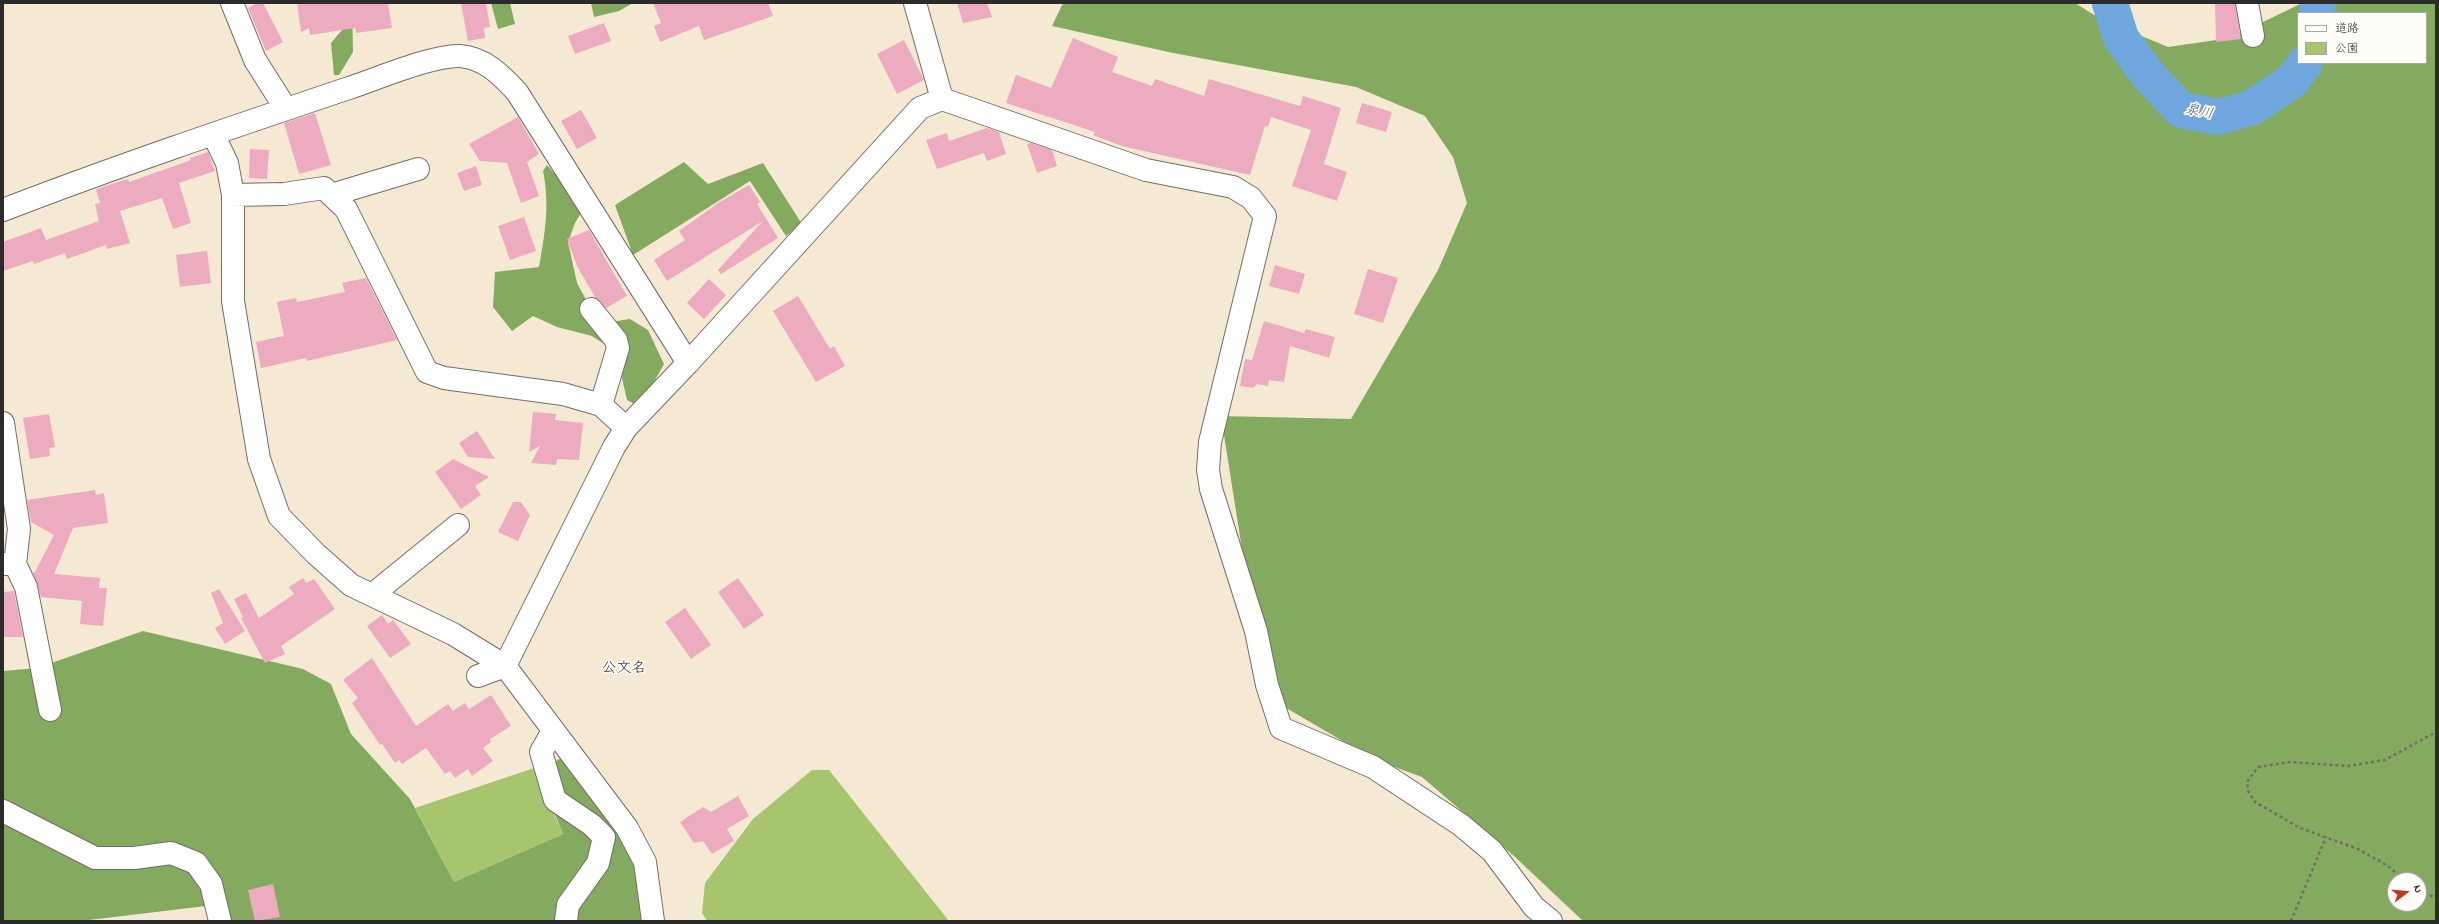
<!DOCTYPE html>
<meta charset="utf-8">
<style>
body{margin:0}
#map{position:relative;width:2439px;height:924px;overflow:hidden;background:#f6e9d4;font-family:"Indie Flower","Klee One",sans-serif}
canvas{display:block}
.frame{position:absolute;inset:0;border:4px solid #2b2b2b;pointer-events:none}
.legend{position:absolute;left:2297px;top:12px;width:130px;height:52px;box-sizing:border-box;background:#fdfcf7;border:1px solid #a9a8a5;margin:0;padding:5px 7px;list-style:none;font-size:12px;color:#2b2b2b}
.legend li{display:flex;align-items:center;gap:8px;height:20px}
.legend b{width:20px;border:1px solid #a9a8a5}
.north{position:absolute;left:2387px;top:872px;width:40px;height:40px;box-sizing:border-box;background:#fdfcf7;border:1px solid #a9a8a5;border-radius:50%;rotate:74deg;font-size:11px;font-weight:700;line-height:16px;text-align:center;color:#2b2b2b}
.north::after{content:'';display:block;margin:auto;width:14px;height:18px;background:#c8321e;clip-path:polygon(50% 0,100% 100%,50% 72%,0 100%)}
</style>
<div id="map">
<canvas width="2439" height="924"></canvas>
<div class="frame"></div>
<ul class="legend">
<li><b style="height:5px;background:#fff"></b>道路</li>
<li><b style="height:11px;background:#a6c56d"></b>公園</li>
</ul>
<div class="north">N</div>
</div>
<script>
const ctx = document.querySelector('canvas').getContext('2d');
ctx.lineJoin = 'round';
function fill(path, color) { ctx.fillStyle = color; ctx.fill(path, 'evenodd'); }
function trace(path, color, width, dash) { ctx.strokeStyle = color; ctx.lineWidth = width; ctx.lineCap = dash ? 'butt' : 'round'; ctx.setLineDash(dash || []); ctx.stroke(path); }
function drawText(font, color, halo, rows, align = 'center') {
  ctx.font = font + ' "Indie Flower","Klee One",sans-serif'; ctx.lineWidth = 3.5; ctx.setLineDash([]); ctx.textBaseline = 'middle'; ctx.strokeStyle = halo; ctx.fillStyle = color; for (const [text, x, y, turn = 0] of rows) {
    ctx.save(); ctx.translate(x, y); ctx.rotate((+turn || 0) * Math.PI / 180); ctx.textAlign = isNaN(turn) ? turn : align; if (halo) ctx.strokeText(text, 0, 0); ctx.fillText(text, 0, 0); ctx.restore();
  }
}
fill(new Path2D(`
 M534,768L563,834L454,882L415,808Z
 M812,770H829L949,921H707L702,913L705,883L753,819Z`), '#a6c56d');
fill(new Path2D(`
 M352,3L353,52L339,75H334L331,43L342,30Z
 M491,3H510L515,24L498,29Z
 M591,3H633L619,11L594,17Z
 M1063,3H2075L2099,18L2168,47L2230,38L2302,3H2436V921H1583L1514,856L1422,777L1375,760L1281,705L1247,581L1221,416L1351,419L1438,270L1467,203L1453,157L1425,116L1356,87L1173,53L1052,26ZM2298,13H2426V63H2298ZM2395,880H2419V904H2395Z
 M684,162L708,184L763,163L802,224L786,236L750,181L633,255L615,205Z
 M547,165L584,208L575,223L568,242L577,283L591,309L611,322L630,319L648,330L664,364L640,407L627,400L616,352L592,336L557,327L533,316L512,331L493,307L495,272L539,267C545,233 550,205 543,171Z
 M143,631L303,669L331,684L351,734L410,799L454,882L563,834L538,772L561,758L611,819L638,863L644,921H220L214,905L81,921H3V671L37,668Z`), '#84aa60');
trace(new Path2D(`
 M2110,3L2121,38L2148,75L2181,110L2218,117L2251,108L2292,81L2305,63
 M2317,13L2318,3`), '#70a7de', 36);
fill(new Path2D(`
 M257,3H263L283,42L266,51L248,8Z
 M297,3H388L392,28L356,33L355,28L310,35L309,28L301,32Z
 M461,3H486L490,27L484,28L485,38L468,41Z
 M653,3H768L773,16L704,40L699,26L660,42L654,26L661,23Z
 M957,3H987L992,17L963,23Z
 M2215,3H2235L2241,39L2216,42Z
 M604,23L611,41L575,54L568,36Z
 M1073,38L1118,57L1112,72L1152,86L1155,79L1204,96L1209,79L1300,106L1303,96L1341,108L1324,164L1347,172L1337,201L1292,186L1311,130L1271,117L1268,127L1265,126L1250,175L1122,146L1093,135L1095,132L1006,103L1016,75L1051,88Z
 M904,40L924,80L897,94L877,54Z
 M1362,103L1392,112L1386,132L1356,123Z
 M581,110L597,138L577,149L561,121Z
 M315,113L331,165L299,174L284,123Z
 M518,117L539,154L527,162L539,196L521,203L507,163L480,161L469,144Z
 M987,128L999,132L1006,154L987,161L984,153L937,169L926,140L947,133L949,141Z
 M1031,143L1052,150L1057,166L1037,173L1027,144Z
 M250,149L269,150L267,179L249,178Z
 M208,152L215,171L179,183L191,223L173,229L162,198L120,211L130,243L107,249L106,245L67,259L65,253L34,264L33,261L3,271V242L41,228L46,240L99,221L95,204L100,203L96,189L128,179L129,182L191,160L190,158Z
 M476,166L482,185L464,191L457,173Z
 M749,185L760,202L757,204L778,238L721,274L718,270L763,221L667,281L654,260L685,240L679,231L718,203Z
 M524,217L536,251L510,260L498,226Z
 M589,230L627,296L606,308L595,297L577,266L567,239Z
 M207,251L211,283L180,287L176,255Z
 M1275,265L1305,274L1299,294L1269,286Z
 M1368,269L1398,278L1383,323L1354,314Z
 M366,278L397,340L307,361L306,358L261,368L256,342L284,336L277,302L296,298L297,302L345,292L342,283Z
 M709,279L726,295L704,319L687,303Z
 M798,296L830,349L834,346L845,366L816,382L773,311Z
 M1264,321L1304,333L1306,329L1335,337L1329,358L1290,346L1284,382L1269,380L1268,386L1257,384L1253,388L1240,386L1245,359L1252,360Z
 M533,412L556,414L555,420L583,423L579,460L557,459L556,465L531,463L540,446L529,452Z
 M49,414L55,447L49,448L50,456L30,459L23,418Z
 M477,431L495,459L468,457L459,443Z
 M453,459L489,477L475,486L481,495L461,509L435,472Z
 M95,490L96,495L104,493L108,523L73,528L54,574L100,578L99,588H107L103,626L80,624L82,601L41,597L33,572H35L54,535L31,522L27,500Z
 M513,502H521L530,515L518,541L498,532Z
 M303,578L306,583L314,579L335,609L281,646L285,654L265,663L241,618L243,617L234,599L246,593L259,618L294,594L289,587Z
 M738,578L764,615L744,629L718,592Z
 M219,589L245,631L225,644L215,628L223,623L211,593Z
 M14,591L23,637H3V592Z
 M685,608L711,645L691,659L665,622Z
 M382,615L388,624L393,620L411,644L390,658L367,626Z
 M372,658L416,726L448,704L453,711L465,703L469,709L491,695L511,726L490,739L491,742L483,748L493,761L472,776L468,769L455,778L450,771L445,774L426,748L402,764L399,760L395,763L382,744L380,745L352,703L358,698L343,680Z
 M738,796L749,816L727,829L734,841L712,854L703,841L694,843L680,822L703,807L711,812Z
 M273,884L280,917L255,921L248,890Z`), '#ecabbf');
const minor = new Path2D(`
 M232,3L255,60L286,109
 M915,3L942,99L1146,170L1233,187L1251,198L1265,216L1210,442L1208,470L1211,489L1256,631L1267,685L1281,728L1373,767L1461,825L1492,851L1534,907L1551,921
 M2247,3L2253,36
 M213,134L227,163L233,195V301L259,459L279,516L316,554L351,585L453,634L505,666L627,828L645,862L653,921
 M233,195L284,194L324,188L346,209L427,372L444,378L563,394L601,405L626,428
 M331,195L418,169
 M3,210C117,166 233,127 349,88C377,79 432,55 460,56C485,58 501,75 517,92L688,363
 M591,309L616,340L618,348L601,405
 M3,423L19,529L15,564H3
 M15,564L26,587L50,710
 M372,595L458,525
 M478,676L505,666L614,447L626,428L688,363L920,108L942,99
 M553,731L541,752L555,800L592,825L604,837L598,863L568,905L566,921
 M3,811L95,858H134L171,853L196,863L211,884L220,921`);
trace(minor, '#726e66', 24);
trace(new Path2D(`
 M2404,880L2388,866L2358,849L2300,828L2255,802L2248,791L2247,782L2258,767L2290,762L2348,766L2385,760L2436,732
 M2419,890L2436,898
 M2291,921L2326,837`), '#726e66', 2.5, [3, 3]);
trace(minor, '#fff', 22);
drawText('italic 14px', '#475d73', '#fdfcf7', [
 ["泉川",2199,113,11]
]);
drawText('15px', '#2b2b2b', '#fdfcf7', [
 ["公文名",624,670]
]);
</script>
